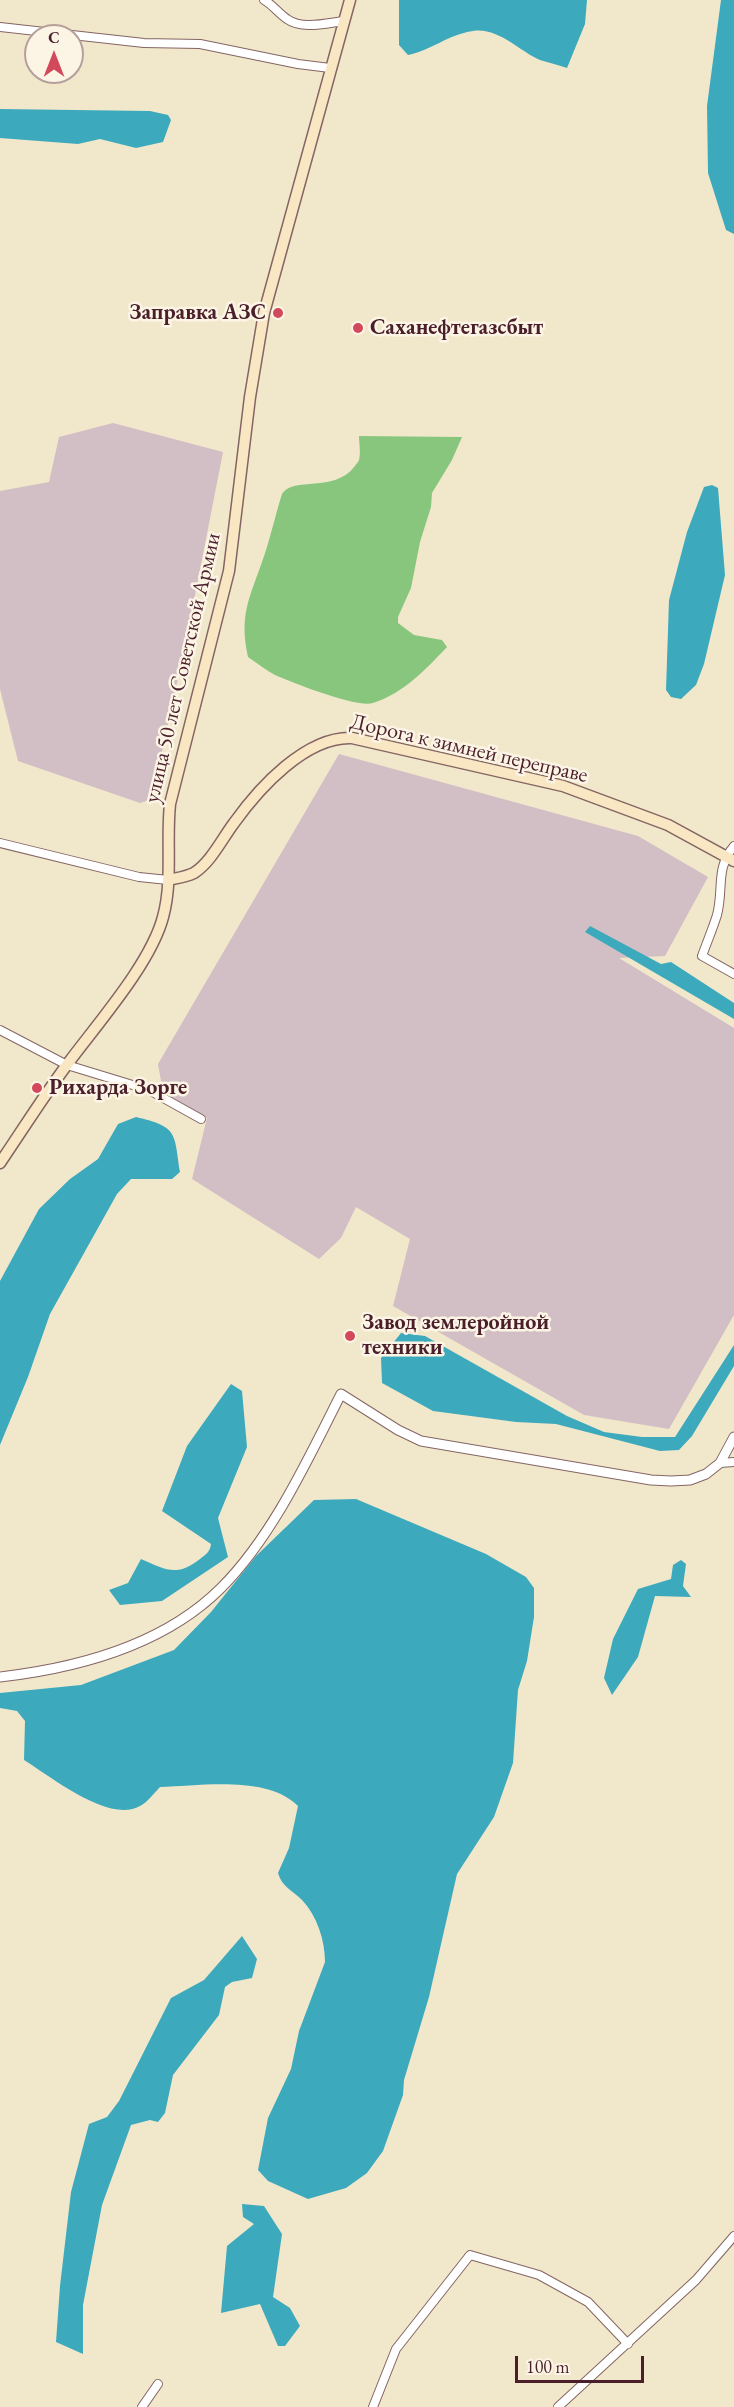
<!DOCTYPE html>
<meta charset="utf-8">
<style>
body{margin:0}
#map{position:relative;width:734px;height:2407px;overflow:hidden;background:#f1e8cc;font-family:"EB Garamond",serif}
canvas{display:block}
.north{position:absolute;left:24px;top:24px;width:60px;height:60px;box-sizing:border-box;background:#fcf5e5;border:2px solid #b59f9b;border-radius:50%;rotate:0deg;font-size:16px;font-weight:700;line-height:24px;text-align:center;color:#4a1f2b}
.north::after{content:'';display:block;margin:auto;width:21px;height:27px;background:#d1495b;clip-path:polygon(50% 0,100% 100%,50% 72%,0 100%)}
.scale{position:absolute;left:515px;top:2356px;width:129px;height:27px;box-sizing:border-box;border:3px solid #4a1f2b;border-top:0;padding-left:8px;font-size:18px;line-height:21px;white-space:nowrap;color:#4a1f2b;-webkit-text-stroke:4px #fcf5e5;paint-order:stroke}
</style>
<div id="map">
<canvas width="734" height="2407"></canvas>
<div class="north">С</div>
<div class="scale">100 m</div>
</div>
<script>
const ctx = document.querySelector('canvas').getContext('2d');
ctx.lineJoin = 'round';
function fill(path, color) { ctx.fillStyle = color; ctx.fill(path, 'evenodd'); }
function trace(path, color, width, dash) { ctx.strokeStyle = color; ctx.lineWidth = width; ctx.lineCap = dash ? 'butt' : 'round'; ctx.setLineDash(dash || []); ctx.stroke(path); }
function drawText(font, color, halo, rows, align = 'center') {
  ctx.font = font + ' "EB Garamond",serif'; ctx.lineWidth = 5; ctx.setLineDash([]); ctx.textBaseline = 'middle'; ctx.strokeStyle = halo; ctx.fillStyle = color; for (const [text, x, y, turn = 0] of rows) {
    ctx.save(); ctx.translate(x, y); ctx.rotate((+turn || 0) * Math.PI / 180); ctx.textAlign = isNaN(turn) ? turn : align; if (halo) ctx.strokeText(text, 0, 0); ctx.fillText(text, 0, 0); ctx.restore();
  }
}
fill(new Path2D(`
 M113,423L223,452L187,636L152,799L140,803L18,761L0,689V491L49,482L59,437Z
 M339,754L638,836L708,877L665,956L619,958L734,1028V1315L669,1429L584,1415L393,1306L410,1239L356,1207L341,1238L319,1259L192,1179L207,1118L163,1092L158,1064Z`), '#d2bec5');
fill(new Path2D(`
 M359,436L462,437L452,460L432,493L431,507L420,542L411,588L398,617V623L414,635L442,640L447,647C426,669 404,693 373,703C357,708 293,683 275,675C266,670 257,663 248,657C239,616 249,599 262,562C270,540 275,516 282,494C293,476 334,493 354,467C355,466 359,461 359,460C361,453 359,443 359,436Z`), '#88c67d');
fill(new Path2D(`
 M399,0H587L585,24L567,68C559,65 549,63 540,60C519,51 498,27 473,31C447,35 432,50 408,55L399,45Z
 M721,0H734V234L726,230L708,173L707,106Z
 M0,109L150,111L168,115L171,120L163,142L136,148L100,139L78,144L0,138Z
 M712,485L718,488L725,575L704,664L696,685L681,699L671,697L666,690L669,600L687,532L704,487Z
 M590,926L661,964L671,962L734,1003V1019L585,932Z
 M136,1117C178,1127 174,1132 180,1172L172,1179H131L117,1194L50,1314L28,1377L0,1445V1281L39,1209L70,1179L98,1159L118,1124Z
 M401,1333L425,1336L567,1416L604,1432L642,1437H675L734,1345V1366L692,1436L679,1450L660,1451L556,1424L516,1422L433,1411L382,1383L381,1358Z
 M231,1384L242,1391L247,1447L218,1518L228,1557L162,1601L120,1605L109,1590L128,1583L141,1559C166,1570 177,1577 200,1559C206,1554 210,1552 211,1544L162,1511L187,1446Z
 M356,1499L486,1554L526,1577L534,1588V1617L527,1661L518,1690L513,1763L494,1817L457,1874L429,1997L404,2080L403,2095L383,2151L367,2173L346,2188L308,2199L268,2181L258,2170L268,2118L291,2069L299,2031L325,1962C325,1940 317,1916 302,1900C292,1890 282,1887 278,1873L289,1848L298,1806C267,1775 201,1786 160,1787C154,1793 148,1802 140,1806C109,1824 50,1776 24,1760L25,1721L17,1711L0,1708V1693L81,1685L174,1650L211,1612L256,1556L314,1500Z
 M681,1560L686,1564L683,1586L691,1597L655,1596L638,1657L612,1695L604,1678L613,1639L638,1589L671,1579L673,1565Z
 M242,1936L257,1959L252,1978L232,1982L225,1987L219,2015L173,2075L165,2113L158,2122L150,2120L131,2125L102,2205L83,2305V2354L56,2342L60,2286L71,2192L89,2124L107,2117L119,2101L171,1998L204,1980Z
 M242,2204L264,2206L282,2234L273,2297L290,2308L300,2326L285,2346H278L260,2304L221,2313L227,2246L254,2224L243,2217Z`), '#3da9bd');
const minor = new Path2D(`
 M264,0C273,5 278,13 287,19C302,30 327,23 344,21
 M0,27L144,43L200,44L298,64L330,68
 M0,843L139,877L168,880
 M734,846C715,868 724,889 717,915C713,928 707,942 702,956L734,974
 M0,1030L67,1065L149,1090L201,1119
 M720,1463L734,1462
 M142,2407L158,2384
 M373,2407L396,2349L470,2255L539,2275L588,2302L628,2344
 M558,2407L696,2280L734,2236`);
const tertiary = new Path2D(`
 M0,1677C78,1668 164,1645 221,1588C273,1536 308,1459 341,1394L398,1430L421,1441L651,1480L671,1481L690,1480L706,1474L720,1463L734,1437`);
const secondary = new Path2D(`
 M168,880C177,878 186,877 194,873C211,862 222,839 234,823C259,788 306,736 352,738L563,786L668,825L734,861
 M0,1163C23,1129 45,1094 69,1062C98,1023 151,963 163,917C173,881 166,841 170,804L229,571L250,397L264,313L350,0`);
trace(minor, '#846563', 10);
trace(tertiary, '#846563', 11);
trace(secondary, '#846563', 13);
trace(minor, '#fff', 8);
trace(tertiary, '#fff', 9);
trace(secondary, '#f9e7c3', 10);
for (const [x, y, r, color] of [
 [278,313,6,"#d1495b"],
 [358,328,6,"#d1495b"],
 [37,1088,6,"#d1495b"],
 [350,1336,6,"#d1495b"]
]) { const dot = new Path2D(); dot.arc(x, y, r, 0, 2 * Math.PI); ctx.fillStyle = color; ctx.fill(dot); trace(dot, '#fcf5e5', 2); }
drawText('bold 22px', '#4a1f2b', '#fcf5e5', [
 ["Заправка АЗС",266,313,"right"],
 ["Саханефтегазсбыт",370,328],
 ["Рихарда Зорге",49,1088],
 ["Завод землеройной",362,1323],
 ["техники",362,1348]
], 'left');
drawText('22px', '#4a1f2b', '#fcf5e5', [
 ["улица 50 лет Советской Армии",183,668,-77],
 ["Дорога к зимней переправе",469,749,13]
]);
</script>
